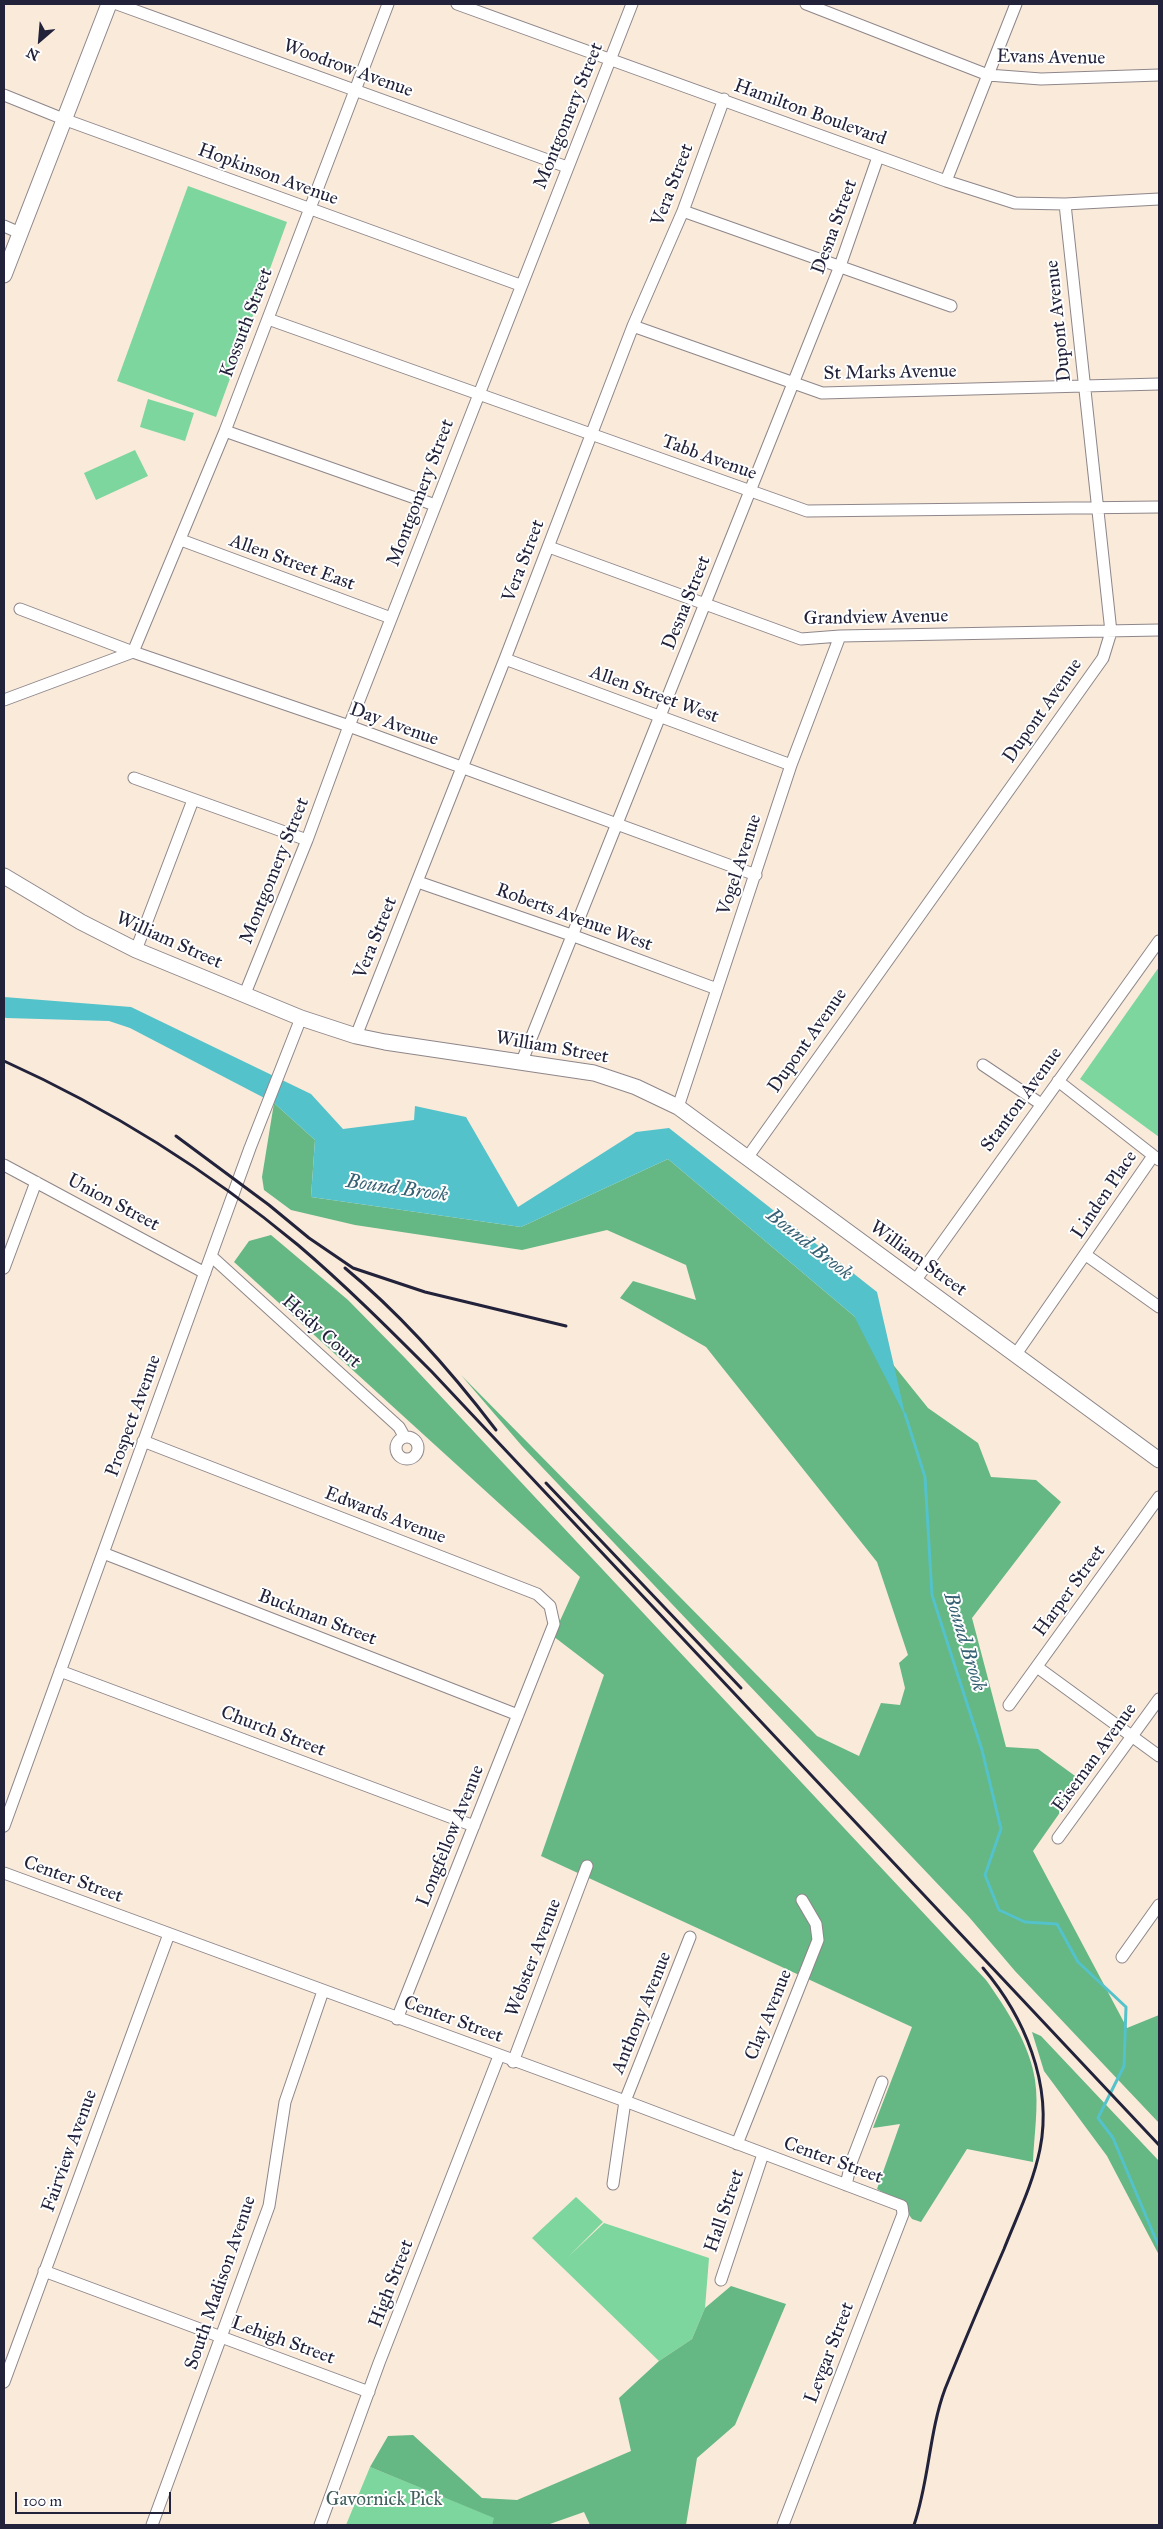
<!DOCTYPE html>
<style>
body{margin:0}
#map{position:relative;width:1163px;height:2529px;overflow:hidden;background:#f9eada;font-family:"IM FELL Great Primer",serif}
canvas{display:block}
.frame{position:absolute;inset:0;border:5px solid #22223b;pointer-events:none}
.north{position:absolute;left:15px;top:15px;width:50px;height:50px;-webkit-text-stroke:4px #fff;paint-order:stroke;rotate:207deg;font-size:14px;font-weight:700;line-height:20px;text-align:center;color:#22223b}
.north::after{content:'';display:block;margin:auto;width:18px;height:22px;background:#22223b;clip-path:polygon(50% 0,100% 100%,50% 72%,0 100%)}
.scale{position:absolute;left:15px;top:2492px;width:156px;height:22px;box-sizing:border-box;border:2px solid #22223b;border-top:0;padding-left:6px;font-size:15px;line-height:18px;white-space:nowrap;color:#22223b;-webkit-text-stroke:4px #fff;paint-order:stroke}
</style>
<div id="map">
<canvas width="1163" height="2529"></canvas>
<div class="frame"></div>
<div class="north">N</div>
<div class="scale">100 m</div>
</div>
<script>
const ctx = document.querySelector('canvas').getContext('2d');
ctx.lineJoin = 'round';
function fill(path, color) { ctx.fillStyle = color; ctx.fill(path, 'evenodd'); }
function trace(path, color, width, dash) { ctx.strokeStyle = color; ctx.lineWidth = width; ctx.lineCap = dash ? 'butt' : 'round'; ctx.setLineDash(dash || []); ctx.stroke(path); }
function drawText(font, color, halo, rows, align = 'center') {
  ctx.font = font + ' "IM FELL Great Primer",serif'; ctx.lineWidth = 4; ctx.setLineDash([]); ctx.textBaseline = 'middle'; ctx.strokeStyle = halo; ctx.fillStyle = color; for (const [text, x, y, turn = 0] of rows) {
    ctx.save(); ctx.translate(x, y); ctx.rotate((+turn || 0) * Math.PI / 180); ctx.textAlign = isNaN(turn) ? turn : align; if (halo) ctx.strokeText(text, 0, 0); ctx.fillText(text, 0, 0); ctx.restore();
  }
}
fill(new Path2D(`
 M188,186L287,222L216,417L117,381Z
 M148,399L194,413L185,441L140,427Z
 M135,450L148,476L96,500L84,473Z
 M1159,967V1137L1080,1079Z
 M576,2197L603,2222L568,2257L604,2223L709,2258L705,2308L692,2339L659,2361L532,2238Z
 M370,2467L495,2518L492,2525H346Z`), '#7cd69d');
fill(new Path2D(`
 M274,1103L315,1140L311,1197L521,1227L668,1159L854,1316L928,1408L978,1443L991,1477L1036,1480L1061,1502L972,1618L1006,1747L1038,1749L1082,1781L1033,1851L1127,2028L1159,2015V2123L1015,1971L969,1917L522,1446L461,1375L817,1736L859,1756L881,1703L900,1705L905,1688L899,1663L908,1655L877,1562L706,1347L620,1298L633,1281L696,1300L686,1265L607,1230L522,1250L355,1225L291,1210L264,1190L262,1177Z
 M271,1235L348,1300L405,1358L986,1980C1006,2008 1030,2045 1035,2080C1039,2106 1034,2135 1033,2162L967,2149L921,2222L912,2219L900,2202L877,2189L900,2124L873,2128L912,2027L541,1856L604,1675L553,1636L580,1577L234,1262L249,1241Z
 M1032,2032L1041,2036L1159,2161V2255L1107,2156L1044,2071Z
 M731,2286L786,2304L735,2425L697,2458L686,2525H590L584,2512L547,2525H492L494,2518L370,2467L388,2436L413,2435L482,2498L517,2500L631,2451L619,2398L659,2361L692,2339L705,2308Z`), '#65b784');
fill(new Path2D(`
 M4,997L131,1007L311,1094L343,1129L414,1120L415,1106L466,1117L518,1207L636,1132L669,1128L877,1292L906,1418L854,1316L668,1159L521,1227L311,1197L315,1140L274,1103L130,1028L109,1021L6,1018L4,1017Z`), '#54c2ca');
trace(new Path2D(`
 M905,1414L925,1477L932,1595L982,1750L1001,1829L985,1875L999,1910L1025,1922L1057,1924L1078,1962L1126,2007L1124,2066L1098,2118L1113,2138L1159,2247`), '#54c2ca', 3);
const minor = new Path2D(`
 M117,4L567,167
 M457,4L946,181L1015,203L1065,204L1159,199
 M806,4L988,75L1041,79L1159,75
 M4,95L66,120L520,285
 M946,181L1016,4
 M683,211L951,306
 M4,226L20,233
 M268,319L807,511L1159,507
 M633,326L822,393L1159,384
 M225,431L435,505
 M181,540L391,618
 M549,547L801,639L840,636L1159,630
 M20,609L133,652L349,726L756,875
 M505,659L791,765
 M4,700L133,652L225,431L388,4
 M134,778L307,840
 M418,882L574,936L717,989
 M136,950L193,800
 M244,996L307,840L349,726L632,4
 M356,1036L505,659L633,326L683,211L724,99
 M522,1061L840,266L878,157
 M983,1065L1041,1104
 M1058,1081L1159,1160
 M678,1107L791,765L840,636
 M747,1158L1103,658L1111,632L1065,204
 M4,1165L205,1273
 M1086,1255L1159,1307
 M211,1256L399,1427L404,1436
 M4,1268L36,1182
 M915,1281L1159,941
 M1016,1354L1153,1156
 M396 1448a11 11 0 1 1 22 0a11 11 0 1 1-22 0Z
 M143,1441L537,1594L550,1606L554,1624L397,2019
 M103,1553L518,1715
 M1037,1667L1159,1756
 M60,1671L474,1826
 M1009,1705L1159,1497
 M4,1826L250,1148L301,1018
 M1058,1838L1159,1699
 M4,1873L625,2101L902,2206L903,2214L783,2525
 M1122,1957L1159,1905
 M513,2062L587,1866
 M737,2144L818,1940L816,1924L802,1900
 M613,2184L625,2101L690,1937
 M846,2185L851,2163L882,2082
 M44,2271L369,2392
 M721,2280L763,2154
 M4,2382L169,1934
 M152,2525L269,2206L285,2102L323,1991
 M320,2525L379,2363L499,2056`);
const secondary = new Path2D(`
 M4,275L109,4
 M4,876L81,922L136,950L301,1018L356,1036L385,1042L594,1073L636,1087L678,1107L1159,1460`);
trace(minor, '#8e868a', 13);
trace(secondary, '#8e868a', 17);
trace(minor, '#fff', 11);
trace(secondary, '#fff', 15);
trace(new Path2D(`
 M4,1061C108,1108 210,1172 298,1245C345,1285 389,1329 432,1372L1159,2145
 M176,1136L269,1205L309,1238L353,1268L425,1292L566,1326
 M345,1268C403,1316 451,1371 496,1430
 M546,1483L741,1688
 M914,2525C929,2482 929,2432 945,2389C964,2342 984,2295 1004,2249C1017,2216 1033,2184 1040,2149C1053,2084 1024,2016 983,1968`), '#22223b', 3);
drawText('19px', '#22223b', '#fff', [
 ["Evans Avenue",1051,58,1],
 ["Woodrow Avenue",348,69,20],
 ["Hamilton Boulevard",810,113,20],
 ["Montgomery Street",569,116,-68],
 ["Hopkinson Avenue",268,175,20],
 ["Vera Street",673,185,-69],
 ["Desna Street",835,227,-70],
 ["Dupont Avenue",1059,321,-96],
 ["Kossuth Street",247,323,-69],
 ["St Marks Avenue",890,373,-1],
 ["Tabb Avenue",709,458,20],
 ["Montgomery Street",421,493,-69],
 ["Vera Street",524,561,-69],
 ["Allen Street East",292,563,20],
 ["Desna Street",687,603,-68],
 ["Grandview Avenue",876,618,-1],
 ["Allen Street West",654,695,20],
 ["Dupont Avenue",1043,711,-55],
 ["Day Avenue",394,725,20],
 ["Vogel Avenue",740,865,-72],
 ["Montgomery Street",275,871,-68],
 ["Roberts Avenue West",574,918,20],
 ["Vera Street",376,938,-68],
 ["William Street",169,941,24],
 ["Dupont Avenue",808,1041,-55],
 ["William Street",552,1048,10],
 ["Stanton Avenue",1022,1100,-54],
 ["Linden Place",1105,1195,-56],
 ["Union Street",113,1203,28],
 ["William Street",918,1259,36],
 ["Heidy Court",321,1332,42],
 ["Prospect Avenue",134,1416,-70],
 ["Edwards Avenue",385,1516,21],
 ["Harper Street",1070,1591,-54],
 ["Buckman Street",317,1618,21],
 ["Church Street",273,1732,21],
 ["Eiseman Avenue",1095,1758,-54],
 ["Longfellow Avenue",451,1836,-68],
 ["Center Street",73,1880,20],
 ["Webster Avenue",534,1958,-69],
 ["Anthony Avenue",642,2013,-68],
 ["Clay Avenue",769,2015,-68],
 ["Center Street",453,2020,20],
 ["Fairview Avenue",70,2151,-70],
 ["Center Street",833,2161,20],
 ["Hall Street",725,2211,-71],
 ["South Madison Avenue",221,2283,-71],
 ["High Street",392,2284,-69],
 ["Lehigh Street",283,2341,20],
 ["Levgar Street",830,2353,-69]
]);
drawText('19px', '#42615d', '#fff', [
 ["Gavornick Pick",384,2500]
]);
drawText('italic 20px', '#366274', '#fff', [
 ["Bound Brook",397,1189,8],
 ["Bound Brook",809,1245,38],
 ["Bound Brook",964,1642,73]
]);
</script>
